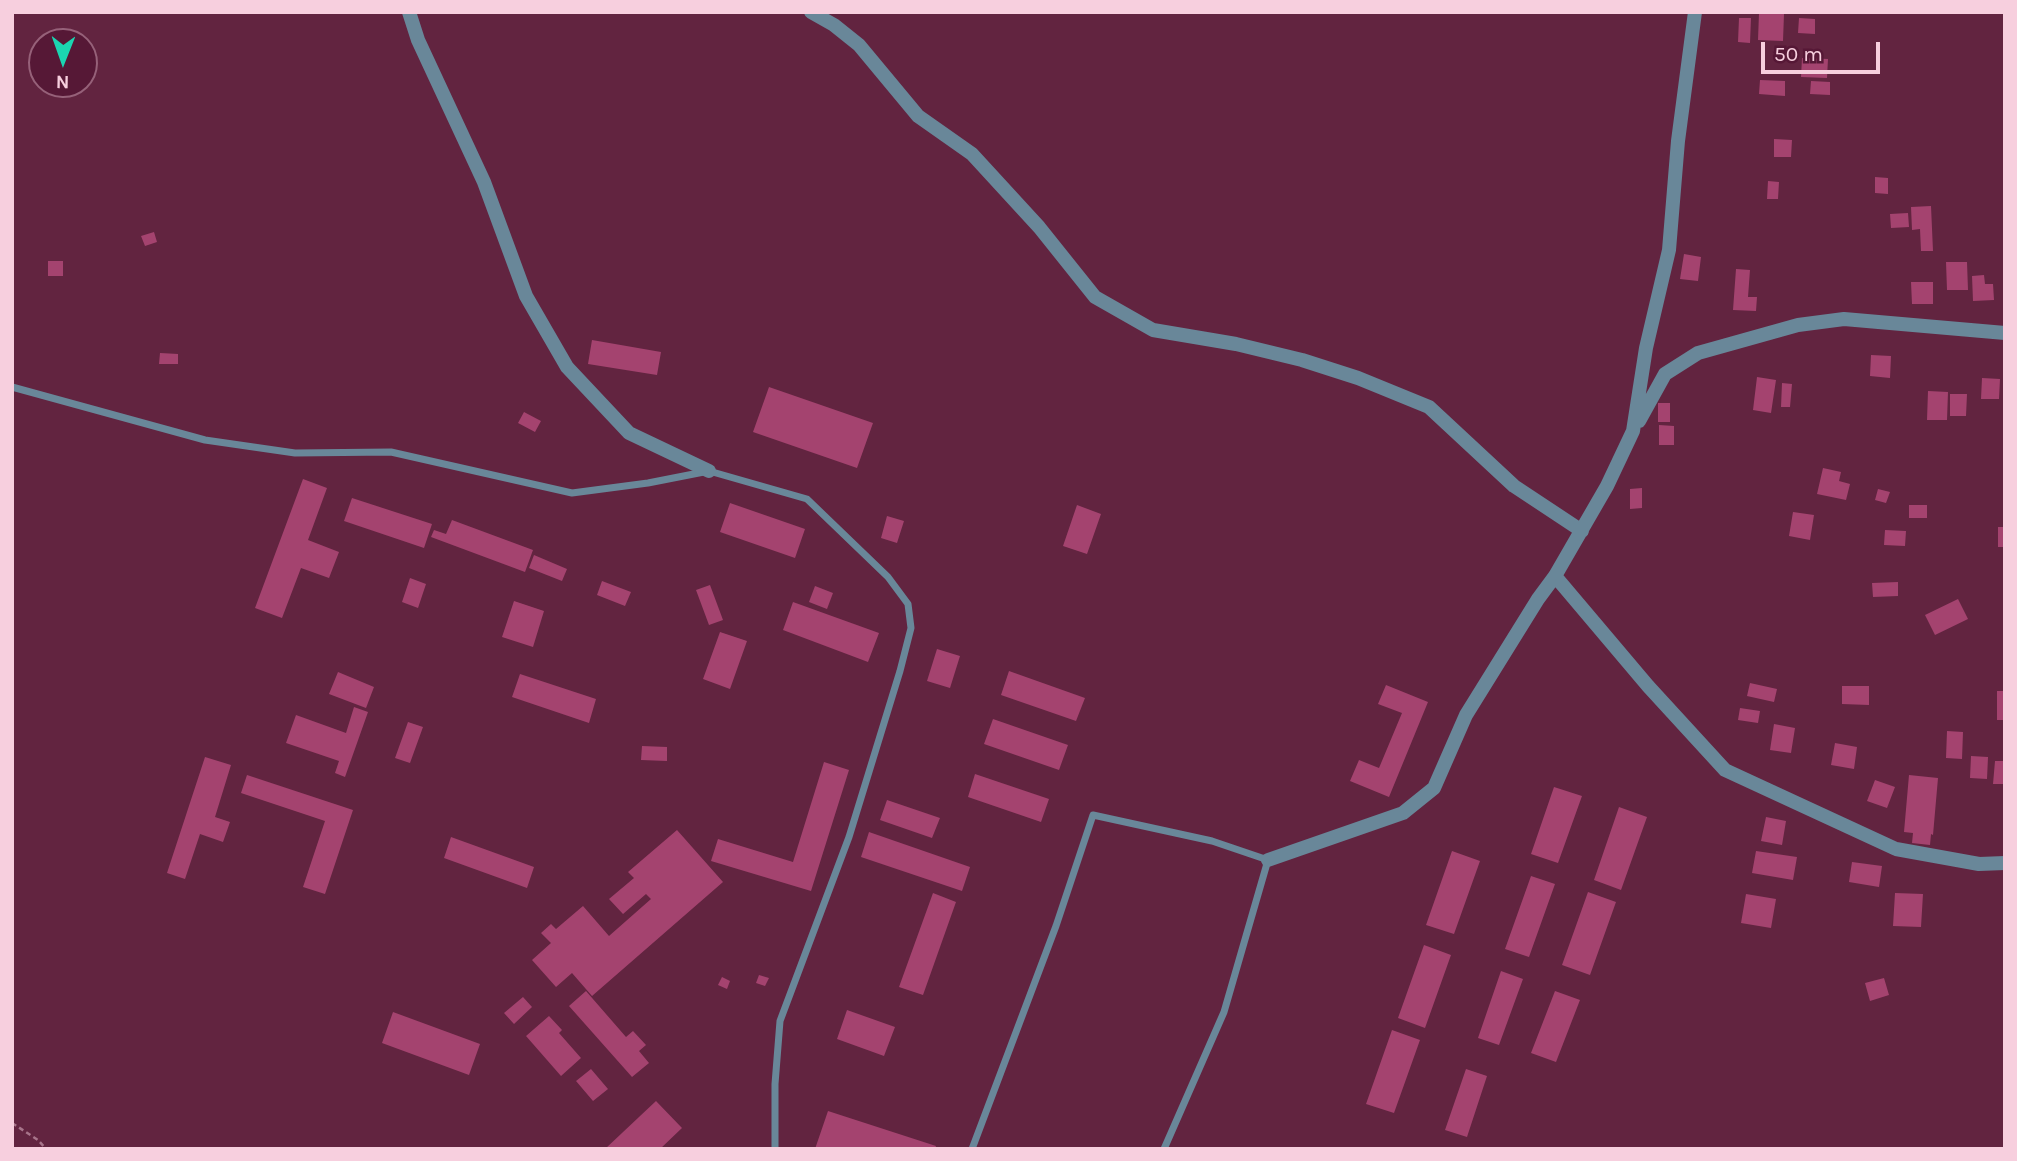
<!DOCTYPE html>
<style>
body{margin:0}
#map{position:relative;width:2017px;height:1161px;overflow:hidden;background:#622440;font-family:Karla,sans-serif}
canvas{display:block}
.frame{position:absolute;inset:0;border:14px solid #f7cfde;pointer-events:none}
.north{position:absolute;left:28px;top:28px;width:70px;height:70px;box-sizing:border-box;background:#561836;border:2px solid #966179;border-radius:50%;rotate:181deg;font-size:19px;font-weight:700;line-height:28px;text-align:center;color:#f7cfde}
.north::after{content:'';display:block;margin:auto;width:24px;height:32px;background:#1bd5b1;clip-path:polygon(50% 0,100% 100%,50% 72%,0 100%)}
.scale{position:absolute;left:1761px;top:42px;width:119px;height:32px;box-sizing:border-box;border:4px solid #f7cfde;border-top:0;padding-left:9px;font-size:21px;line-height:24px;white-space:nowrap;color:#f7cfde;-webkit-text-stroke:5px #561836;paint-order:stroke}
</style>
<div id="map">
<canvas width="2017" height="1161"></canvas>
<div class="frame"></div>
<div class="north">N</div>
<div class="scale">50 m</div>
</div>
<script>
const ctx = document.querySelector('canvas').getContext('2d');
ctx.lineJoin = 'round';
function fill(path, color) { ctx.fillStyle = color; ctx.fill(path, 'evenodd'); }
function trace(path, color, width, dash) { ctx.strokeStyle = color; ctx.lineWidth = width; ctx.lineCap = dash ? 'butt' : 'round'; ctx.setLineDash(dash || []); ctx.stroke(path); }
fill(new Path2D(`
 M1759,13L1784,14L1783,41L1758,40Z
 M1739,18H1751L1750,43L1738,42Z
 M1799,18L1815,19V34L1798,33Z
 M1802,58L1828,59L1827,78L1801,77Z
 M1760,80L1785,81V96L1759,94Z
 M1811,81L1830,82V95L1810,94Z
 M1774,139L1792,140L1791,157H1774Z
 M1875,177L1888,178V194L1875,193Z
 M1768,181L1779,182L1778,199H1767Z
 M1931,206L1933,251H1921L1920,229L1912,230L1911,207Z
 M1908,213L1909,227L1891,228L1890,214Z
 M154,232L157,242L145,246L141,236Z
 M1684,254L1701,257L1698,281L1680,279Z
 M48,261H63V276H48Z
 M1946,262H1967L1968,290H1947Z
 M1736,269L1750,270L1748,297H1757L1756,311L1733,310Z
 M1984,275L1985,284H1993L1994,300L1973,301L1972,276Z
 M1911,282H1933V304H1912Z
 M592,340L661,352L657,375L588,364Z
 M160,353L178,354V364H159Z
 M1871,355L1891,356L1890,378L1870,376Z
 M1757,377L1776,380L1771,413L1753,410Z
 M1982,378L2000,379L1999,399H1981Z
 M1782,383L1792,384L1790,407H1781Z
 M769,387L873,423L857,468L753,432Z
 M1928,391L1948,392L1947,420H1927Z
 M1950,394H1967L1966,416H1950Z
 M1658,403H1670V422H1658Z
 M524,412L541,421L535,432L518,423Z
 M1659,425L1674,426V445H1659Z
 M1823,468L1841,472L1839,481L1850,484L1846,500L1817,494Z
 M303,479L327,488L308,540L339,552L329,578L301,568L282,618L255,608Z
 M1642,488V508L1630,509V489Z
 M1878,489L1890,492L1886,503L1875,500Z
 M352,498L432,524L424,548L344,521Z
 M730,503L805,529L795,558L720,532Z
 M1077,505L1101,514L1087,554L1063,546Z
 M1909,505H1927V518H1909Z
 M1793,512L1814,515L1810,540L1789,536Z
 M887,516L904,521L897,543L881,538Z
 M452,520L533,550L525,572L431,537L434,530L446,534Z
 M1998,527H2005V547H1998Z
 M1885,530L1906,531L1905,546L1884,545Z
 M534,555L567,569L562,581L529,568Z
 M410,578L426,584L418,608L402,602Z
 M602,581L631,592L625,606L597,595Z
 M1898,582V596L1873,597L1872,583Z
 M710,585L723,620L709,625L696,590Z
 M815,586L833,593L827,609L809,602Z
 M1958,599L1968,619L1935,635L1925,615Z
 M514,601L544,611L533,647L502,637Z
 M793,602L879,633L868,662L783,630Z
 M720,632L747,641L730,689L703,679Z
 M937,649L960,656L950,688L927,681Z
 M1009,671L1085,698L1076,721L1001,695Z
 M338,672L374,687L366,708L329,694Z
 M520,674L596,699L589,723L512,697Z
 M1750,683L1777,689L1774,702L1747,696Z
 M1386,685L1428,702L1389,797L1350,781L1359,760L1379,768L1402,713L1378,704Z
 M1842,686H1869V705L1842,704Z
 M1997,691H2005V720H1997Z
 M354,707L368,712L345,777L335,773L339,761L286,743L296,715L346,733Z
 M1740,708L1760,711L1758,723L1738,720Z
 M993,719L1068,745L1059,770L984,744Z
 M408,722L423,727L410,763L395,758Z
 M1774,724L1795,728L1791,753L1770,750Z
 M1947,731L1963,732L1962,759L1946,758Z
 M1835,743L1857,747L1854,769L1831,765Z
 M642,746L667,747V761L641,760Z
 M1971,756L1988,757L1987,779L1970,778Z
 M205,757L231,765L215,817L230,822L223,842L200,834L185,879L167,873Z
 M1995,761H2005V784H1993Z
 M824,762L849,770L811,891L711,861L718,839L793,862Z
 M975,774L1049,799L1041,822L968,797Z
 M247,775L353,810L325,894L303,887L325,821L241,793Z
 M1909,775L1938,778L1933,835L1931,834L1930,845L1912,843L1913,833L1904,832Z
 M1875,780L1895,787L1887,808L1867,801Z
 M1554,787L1582,796L1558,863L1531,854Z
 M887,800L940,818L932,838L880,820Z
 M1619,807L1647,817L1621,890L1594,880Z
 M1766,817L1786,821L1782,845L1761,841Z
 M677,830L723,882L592,996L572,973L556,987L532,960L551,943L541,933L551,924L556,929L583,906L609,936L651,899L646,894L623,914L609,899L634,878L628,872Z
 M869,832L970,867L962,891L861,857Z
 M451,837L534,867L527,888L444,858Z
 M1452,851L1480,861L1454,934L1426,925Z
 M1756,851L1797,857L1793,880L1752,873Z
 M1852,862L1882,866L1879,887L1849,882Z
 M1531,876L1555,884L1529,957L1505,949Z
 M1588,892L1616,902L1590,975L1562,965Z
 M933,893L956,902L923,995L899,987Z
 M1895,893L1923,894L1921,927L1893,926Z
 M1746,894L1776,899L1771,928L1741,923Z
 M1424,945L1451,955L1425,1028L1398,1018Z
 M1501,971L1523,979L1499,1045L1478,1038Z
 M759,975L769,978L765,986L756,983Z
 M722,977L730,981L727,989L718,985Z
 M1884,978L1889,995L1870,1001L1865,983Z
 M586,991L626,1037L633,1031L646,1045L639,1051L649,1063L632,1077L569,1006Z
 M1555,991L1580,1000L1556,1062L1531,1053Z
 M523,997L532,1007L514,1024L504,1013Z
 M847,1010L895,1027L884,1056L837,1039Z
 M393,1012L480,1044L469,1075L382,1043Z
 M549,1016L562,1030L559,1033L581,1058L561,1076L526,1036Z
 M1392,1030L1420,1040L1394,1113L1366,1104Z
 M591,1069L608,1089L593,1101L576,1081Z
 M1466,1069L1487,1076L1467,1137L1445,1130Z
 M656,1101L682,1128L660,1149H605Z
 M828,1111L936,1146L935,1149H815Z`), '#a4436f');
trace(new Path2D(`
 M12,1123L38,1140L46,1149`), '#a7748a', 2.5, [5, 3.5]);
trace(new Path2D(`
 M12,387L205,440L295,453L391,452L572,493L648,483L709,471L807,499L888,577L908,604L911,628L900,671L849,837L780,1021L775,1084V1149
 M972,1149L1056,926L1093,815L1212,841L1268,860L1224,1012L1164,1149`), '#698799', 7);
trace(new Path2D(`
 M409,12L418,40L484,182L526,296L567,367L629,433L709,471
 M811,12L834,25L859,45L918,116L972,154L1039,227L1095,297L1153,330L1236,344L1302,360L1358,378L1429,407L1514,486L1582,531
 M1639,421L1665,374L1698,353L1798,325L1844,319L2005,333
 M1555,576L1648,686L1725,770L1896,849L1979,864L2005,863
 M1268,860L1403,813L1434,788L1466,715L1538,599L1555,576L1607,486L1633,431L1646,348L1669,250L1678,141L1695,12`), '#698799', 14);
</script>
